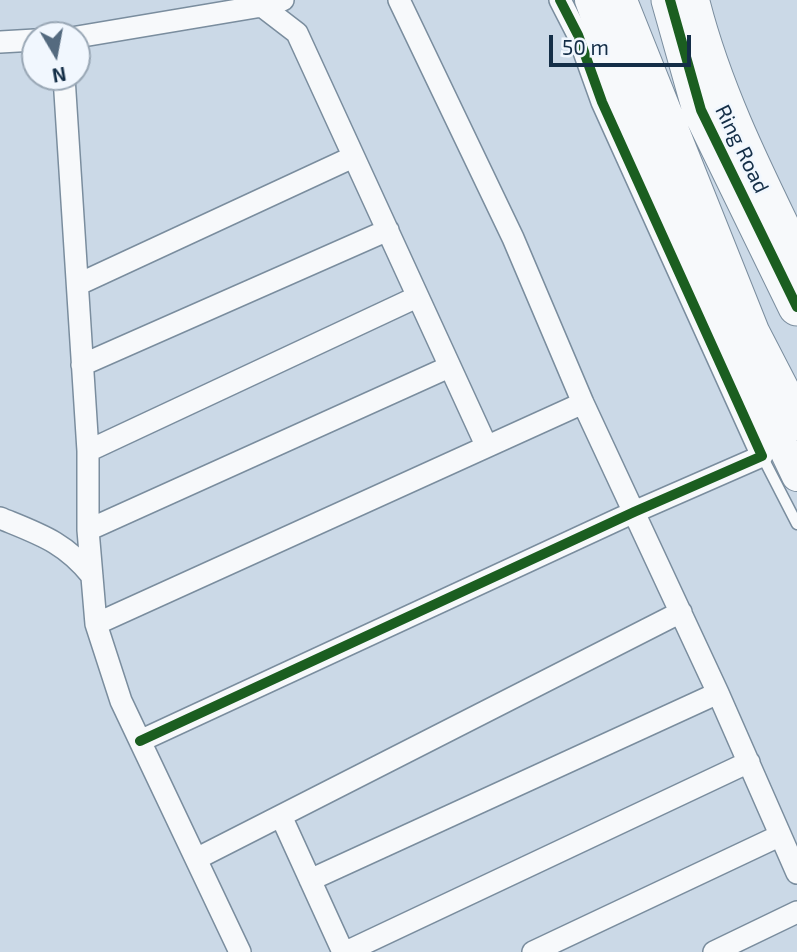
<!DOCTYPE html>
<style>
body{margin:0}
#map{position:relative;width:797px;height:952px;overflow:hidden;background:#cbd9e7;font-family:"Exo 2",sans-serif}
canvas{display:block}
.north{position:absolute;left:21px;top:21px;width:70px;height:70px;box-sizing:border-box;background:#f1f7fe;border:2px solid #99a7b5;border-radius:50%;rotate:170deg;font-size:19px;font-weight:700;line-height:28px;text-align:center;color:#142e47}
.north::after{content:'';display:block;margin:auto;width:24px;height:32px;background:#546a7f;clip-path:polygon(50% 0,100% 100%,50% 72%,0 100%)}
.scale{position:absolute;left:549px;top:35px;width:142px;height:32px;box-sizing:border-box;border:4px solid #142e47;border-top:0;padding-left:9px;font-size:21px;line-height:24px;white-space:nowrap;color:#142e47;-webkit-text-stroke:5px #f1f7fe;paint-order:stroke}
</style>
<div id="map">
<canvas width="797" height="952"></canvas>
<div class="north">N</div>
<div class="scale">50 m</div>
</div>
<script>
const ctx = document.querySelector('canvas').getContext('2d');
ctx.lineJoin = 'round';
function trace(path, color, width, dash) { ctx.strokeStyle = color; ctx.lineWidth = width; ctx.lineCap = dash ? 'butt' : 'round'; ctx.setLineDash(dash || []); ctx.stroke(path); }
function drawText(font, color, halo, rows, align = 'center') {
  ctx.font = font + ' "Exo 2",sans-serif'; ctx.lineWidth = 5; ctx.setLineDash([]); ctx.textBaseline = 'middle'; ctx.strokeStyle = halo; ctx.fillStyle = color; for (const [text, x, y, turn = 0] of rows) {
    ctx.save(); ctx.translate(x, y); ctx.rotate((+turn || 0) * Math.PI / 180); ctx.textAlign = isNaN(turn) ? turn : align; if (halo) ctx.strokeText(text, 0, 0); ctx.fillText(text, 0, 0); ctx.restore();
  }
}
const lane = new Path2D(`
 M762,456L797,524`);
const street = new Path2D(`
 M254,0L297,33L486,445
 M399,0L513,238L583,403L718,693L797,873
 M77,37L262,6L283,0
 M0,42L35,40
 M64,77L88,451V530L96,624L121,701L240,952
 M79,284L353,157
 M82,365L388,230
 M88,451L417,297
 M0,518C39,534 65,542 92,576
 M88,530L449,367
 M96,624L583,403
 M140,741L634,512L762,456L602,102L578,35L560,0
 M281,816L343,952
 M196,859L681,612
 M310,880L718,693
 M346,952L749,762
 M533,952L779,836
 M714,952L797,912`);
const secondary = new Path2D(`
 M590,0L630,111L685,242L797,476
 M694,0C716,88 757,170 797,252`);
const highway = new Path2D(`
 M618,0L751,333L797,422
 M670,0L701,110L797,307`);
trace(lane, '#7a8d9e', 13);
trace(street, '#7a8d9e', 24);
trace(secondary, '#7a8d9e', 32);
trace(highway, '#7a8d9e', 39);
trace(lane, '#f7f9fb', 10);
trace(street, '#f7f9fb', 21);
trace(secondary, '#f7f9fb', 30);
trace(highway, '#f7f9fb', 37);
trace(new Path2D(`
 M670,0L701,110L797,307
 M140,741L634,512L762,456L602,102L578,35L560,0`), '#1b5e20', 10);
drawText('21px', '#142e47', '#f1f7fe', [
 ["Ring Road",742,149,64]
]);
</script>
